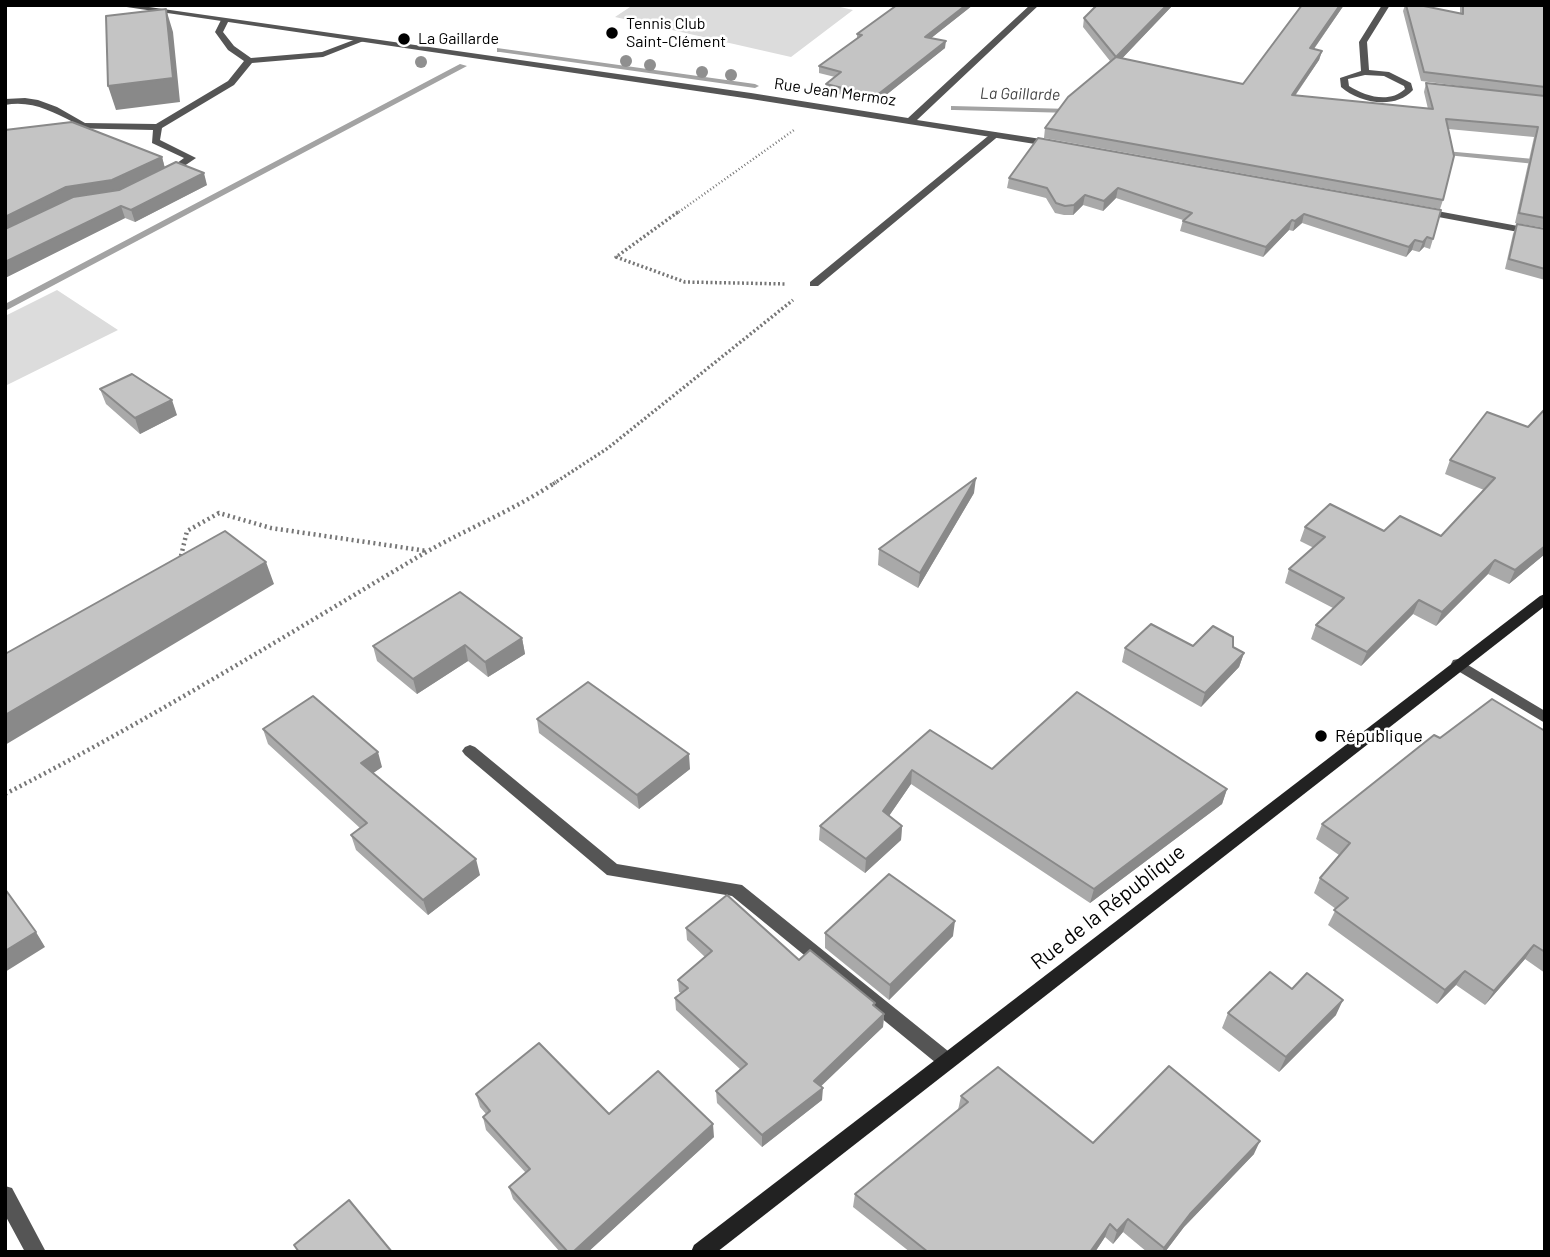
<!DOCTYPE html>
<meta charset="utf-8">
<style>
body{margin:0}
#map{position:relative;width:1550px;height:1257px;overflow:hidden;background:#fff;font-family:Barlow,sans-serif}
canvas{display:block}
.frame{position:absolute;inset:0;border:7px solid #000;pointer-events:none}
</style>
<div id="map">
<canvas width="1550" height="1257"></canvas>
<div class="frame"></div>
</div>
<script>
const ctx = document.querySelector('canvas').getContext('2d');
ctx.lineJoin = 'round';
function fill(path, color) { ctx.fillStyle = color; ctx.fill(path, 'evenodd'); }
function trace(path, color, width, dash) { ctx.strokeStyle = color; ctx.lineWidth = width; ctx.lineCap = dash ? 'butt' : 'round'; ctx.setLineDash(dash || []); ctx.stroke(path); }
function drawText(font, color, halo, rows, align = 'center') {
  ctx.font = font + ' Barlow,sans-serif'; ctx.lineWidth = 5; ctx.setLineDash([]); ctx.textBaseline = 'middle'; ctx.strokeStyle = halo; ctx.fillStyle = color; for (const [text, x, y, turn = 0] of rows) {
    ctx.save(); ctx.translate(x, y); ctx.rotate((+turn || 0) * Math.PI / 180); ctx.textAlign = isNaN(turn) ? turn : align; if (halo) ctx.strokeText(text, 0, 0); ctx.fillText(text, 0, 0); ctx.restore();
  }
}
fill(new Path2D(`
 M633,5H832L853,10L791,57L615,17Z
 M57,290L118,330L5,386V316Z`), '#dcdcdc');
fill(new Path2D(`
 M497,48L755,84L759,86L755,88L500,52H497Z
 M460,64L467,66L5,311V304Z
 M951,106L1072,109L1076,111L1072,113L954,110H951Z
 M1434,150L1545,160V165L1437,154H1434Z`), '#a3a3a3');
trace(new Path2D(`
 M676,214L794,130`), '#777', 2.5, [1, 2.5]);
trace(new Path2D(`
 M678,212L616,257L685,282L787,284
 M553,484L608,448L793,300`), '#777', 3.5, [2, 2.5]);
trace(new Path2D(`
 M181,556L187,531L219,513L271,528L427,551
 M5,794C146,722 280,639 416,558C461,531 511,512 556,482`), '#777', 4.5, [2, 3.5]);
fill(new Path2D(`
 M222,18L229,20L223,32L234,46L251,58L322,52L359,38L366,40L323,57L252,63L234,85L162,128L160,140L196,158L168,177L163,174L165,172L184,158L152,143L153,130L64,128L61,127V123L73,122C51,111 31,100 5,105V99L25,98L38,100L57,107L85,123L156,124L228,81L244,61L228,50L215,32Z
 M993,132L1001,134L818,286H810V282Z
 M1458,659L1545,711V723L1453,668L1451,664L1453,660Z
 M470,745L475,747L617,864L742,885L953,1055L956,1061L953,1067L947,1069L941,1067L732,896L607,875L465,755L462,751L465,747Z`), '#555');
fill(new Path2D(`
 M113,5H135L751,93L908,118L1030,5H1039L917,120L1054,141L1059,144L1054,147L751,99Z
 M1382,5H1390L1367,42L1369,70L1389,72L1411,83L1413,90C1395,110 1359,103 1341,87L1340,78L1361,71L1359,42ZM1365,75L1384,76L1404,86L1405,89C1389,104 1365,96 1349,86L1348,79Z
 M1421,208L1545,231V237L1417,213L1416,211Z
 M5,1186L12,1188L46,1252H25L5,1215Z`), '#555');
fill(new Path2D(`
 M1545,594V606L717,1252H691L694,1245L1540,596Z`), '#222');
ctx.fillStyle = '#8f8f8f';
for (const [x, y] of [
 [626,61],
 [421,62],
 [650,65],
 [702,72],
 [731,75]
]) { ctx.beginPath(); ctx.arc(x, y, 6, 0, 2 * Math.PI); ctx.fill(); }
fill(new Path2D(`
 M973,5L931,38L945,48L876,103L826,91V84L835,77L819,73V66L857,38V34Z
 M1097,5H1173L1122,58L1243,84L1344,5L1314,49L1322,51L1319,60L1295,96L1428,109L1424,92L1426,83L1483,89L1421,81L1403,11L1405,5L1460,13V5H1545V228L1515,223L1534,137L1448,129L1443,200L1440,209L1044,138L1045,128L1110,61L1083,27L1084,18Z
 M5,130L162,157L165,168L207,185L135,222L125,218L5,278Z
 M1038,138L1433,239L1430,249L1424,247L1419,252L1412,250L1406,257L1302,223L1293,231L1289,230L1263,257L1180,231L1183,220L1116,198L1103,211L1083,205L1073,215H1064L1055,213L1046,198L1007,188L1009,178Z
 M1517,224L1545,229V280L1505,269L1513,234Z
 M100,389L177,415L140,434L106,404Z
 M1545,409V554L1509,584L1488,574L1436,626L1413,614L1361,666L1311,639L1316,625L1333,608L1285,583L1289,569L1314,548L1300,541L1305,527L1384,531L1441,536L1484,490L1445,474L1450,460L1528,427Z
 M974,493L918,588L878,565L879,549Z
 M522,638L525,654L488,677L468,661L417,694L377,661L373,646Z
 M1193,646L1233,647L1244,653L1239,667L1201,707L1122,662L1125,648Z
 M537,719L690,769L639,809L539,733Z
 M263,729L382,767L373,773L480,875L428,915L356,850L351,835L360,828L268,744Z
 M930,730L992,769L1227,789L1222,804L1090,903L911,784L889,816L902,826L901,840L865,873L819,840L820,826Z
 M1545,731V973L1525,959L1485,1005L1456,985L1437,1004L1328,925L1336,909L1314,893L1320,878L1339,855L1316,839L1322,824L1440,738Z
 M686,928L799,960L874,1007L884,1014L883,1027L820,1086L822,1100L762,1147L717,1103L716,1091L740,1069L676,1010L675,998L681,993L679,992L678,980L705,957L687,940Z
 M825,933L953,936L889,1000L825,948Z
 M1292,989L1336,1015L1279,1072L1222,1028L1228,1013Z
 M476,1094L609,1114L714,1137L588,1252H560L513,1199L509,1187L526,1173L486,1130L483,1117L486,1114L480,1107Z
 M961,1096L1093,1143L1254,1154L1184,1227L1165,1252H1147L1123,1232L1113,1244L1105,1237L1095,1252H910L853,1207L855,1194L958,1110Z`), '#a9a9a9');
fill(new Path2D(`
 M966,5H973L925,43V37Z
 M1167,5H1173L1115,66L1116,57Z
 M1340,5H1344L1308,57L1310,48Z
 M166,9L173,32L180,102L116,110L108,86Z
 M946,41L945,48L876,103V96Z
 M1322,51L1319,60L1289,104L1292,95Z
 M162,157L165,169L116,192L5,232V217L66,187Z
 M204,173L207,185L135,222L131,210Z
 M1118,188L1116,198L1103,211L1104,201Z
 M1085,195L1083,205L1073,215L1074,205Z
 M121,206L125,218L5,278V262Z
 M1304,214L1302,223L1293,231L1295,221Z
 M1292,220L1289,230L1263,257L1266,247Z
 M1427,237L1424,247L1419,252L1423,242Z
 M1415,240L1412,250L1406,257L1409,247Z
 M172,400L177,415L140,434L135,418Z
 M976,478L974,493L918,588L920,573Z
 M1545,546V554L1509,584L1515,570Z
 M1495,560L1488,574L1436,626L1442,612Z
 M266,562L274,584L5,745V715Z
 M1419,600L1413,614L1361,666L1367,652Z
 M522,638L525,654L488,677L485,662Z
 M465,645L468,661L417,694L413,679Z
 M1244,653L1239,667L1201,707L1205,693Z
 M378,752L382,767L366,778L361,763Z
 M689,754L690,769L639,809L637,795Z
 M912,770L911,784L882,826L883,811Z
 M1227,789L1222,804L1090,903L1094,889Z
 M902,826L901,840L865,873L866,859Z
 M476,859L480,875L428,915L423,900Z
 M955,921L953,936L889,1000L890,985Z
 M36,932L45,947L5,972V951Z
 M1534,945L1525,959L1485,1005L1494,991Z
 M1465,971L1456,985L1437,1004L1445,990Z
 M1343,1000L1336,1015L1279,1072L1286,1057Z
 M884,1014L883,1027L814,1093V1081Z
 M823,1088L822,1100L762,1147V1135Z
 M713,1124L714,1137L588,1252H573Z
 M1260,1141L1254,1154L1184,1227L1165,1252H1162L1164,1248L1190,1214Z
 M1128,1219L1123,1232L1113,1244L1117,1231Z
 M1110,1224L1105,1237L1095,1252H1090Z`), '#898989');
const building = new Path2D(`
 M897,5H966L925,37L946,41L876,96L826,84L841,72L819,66L862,35L857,34Z
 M1097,5H1167L1116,57L1243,84L1302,5H1340L1310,48L1322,51L1292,95L1433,109L1426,83L1545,96V218L1519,213L1538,127L1446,119L1454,156L1443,200L1045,128L1068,97L1116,57L1084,18Z
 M1406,5H1419L1463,14V5H1545V87L1424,72Z
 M166,9L173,78L108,86L106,16Z
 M72,122L162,157L112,180L66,187L5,217V130Z
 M1038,138L1441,210L1433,239L1427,237L1423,242L1415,240L1409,247L1304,214L1295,221L1292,220L1266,247L1183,221L1192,213L1118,188L1104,201L1085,195L1074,205L1065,206L1056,203L1047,188L1009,178Z
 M176,162L204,173L131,210L121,206L5,262V229L73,197L119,190Z
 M1517,224L1545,229V269L1509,259Z
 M132,374L172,400L135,418L100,389Z
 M1545,409V546L1515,570L1495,560L1442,612L1419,600L1367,652L1316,625L1344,598L1289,569L1325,537L1305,527L1330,504L1384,531L1400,516L1441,536L1495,478L1450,460L1487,412L1528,427Z
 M976,478L920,573L879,549Z
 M225,531L266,562L5,715V654Z
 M460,592L522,638L485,662L465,645L413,679L373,646Z
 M1151,624L1193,646L1213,626L1233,637V647L1244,653L1205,693L1125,648Z
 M588,682L689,754L637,795L537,719Z
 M1077,692L1227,789L1094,889L912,770L883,811L902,826L866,859L820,826L930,730L992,769Z
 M313,696L378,752L361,763L476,859L423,900L351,835L367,823L263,729Z
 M1492,699L1545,731V952L1534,945L1494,991L1465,971L1445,990L1334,910L1348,898L1320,878L1350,843L1322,824L1434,735L1440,738Z
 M889,874L955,921L890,985L825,933Z
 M5,889L36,932L5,951Z
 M727,895L799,960L810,950L875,1003L873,1005L884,1014L814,1081L823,1088L762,1135L716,1091L747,1064L675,998L688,988L678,980L712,951L686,928Z
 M1270,972L1292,989L1307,973L1343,1000L1286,1057L1228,1013Z
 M539,1043L609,1114L658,1071L713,1124L573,1252H568L509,1187L530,1169L483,1117L490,1111L476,1094Z
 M1169,1066L1260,1141L1190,1214L1164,1248L1128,1219L1117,1231L1110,1224L1090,1252H928L855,1194L968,1102L961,1096L998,1067L1093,1143Z
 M349,1200L392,1252H299L294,1245Z`);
fill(building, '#c4c4c4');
trace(building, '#898989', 2);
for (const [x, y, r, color] of [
 [612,33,7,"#000"],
 [404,39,7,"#000"],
 [1321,736,7,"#000"]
]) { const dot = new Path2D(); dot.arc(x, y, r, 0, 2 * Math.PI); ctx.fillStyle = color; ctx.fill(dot); trace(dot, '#fff', 2.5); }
drawText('16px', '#000', '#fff', [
 ["Tennis Club",626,24],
 ["Saint-Clément",626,42],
 ["La Gaillarde",418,39]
], 'left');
drawText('16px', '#000', '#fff', [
 ["Rue Jean Mermoz",835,92,8]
]);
drawText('italic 16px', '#444', '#fff', [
 ["La Gaillarde",1020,94,1]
]);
drawText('18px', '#000', '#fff', [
 ["République",1335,736]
], 'left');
drawText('21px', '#000', '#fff', [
 ["Rue de la République",1108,907,-38]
]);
</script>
